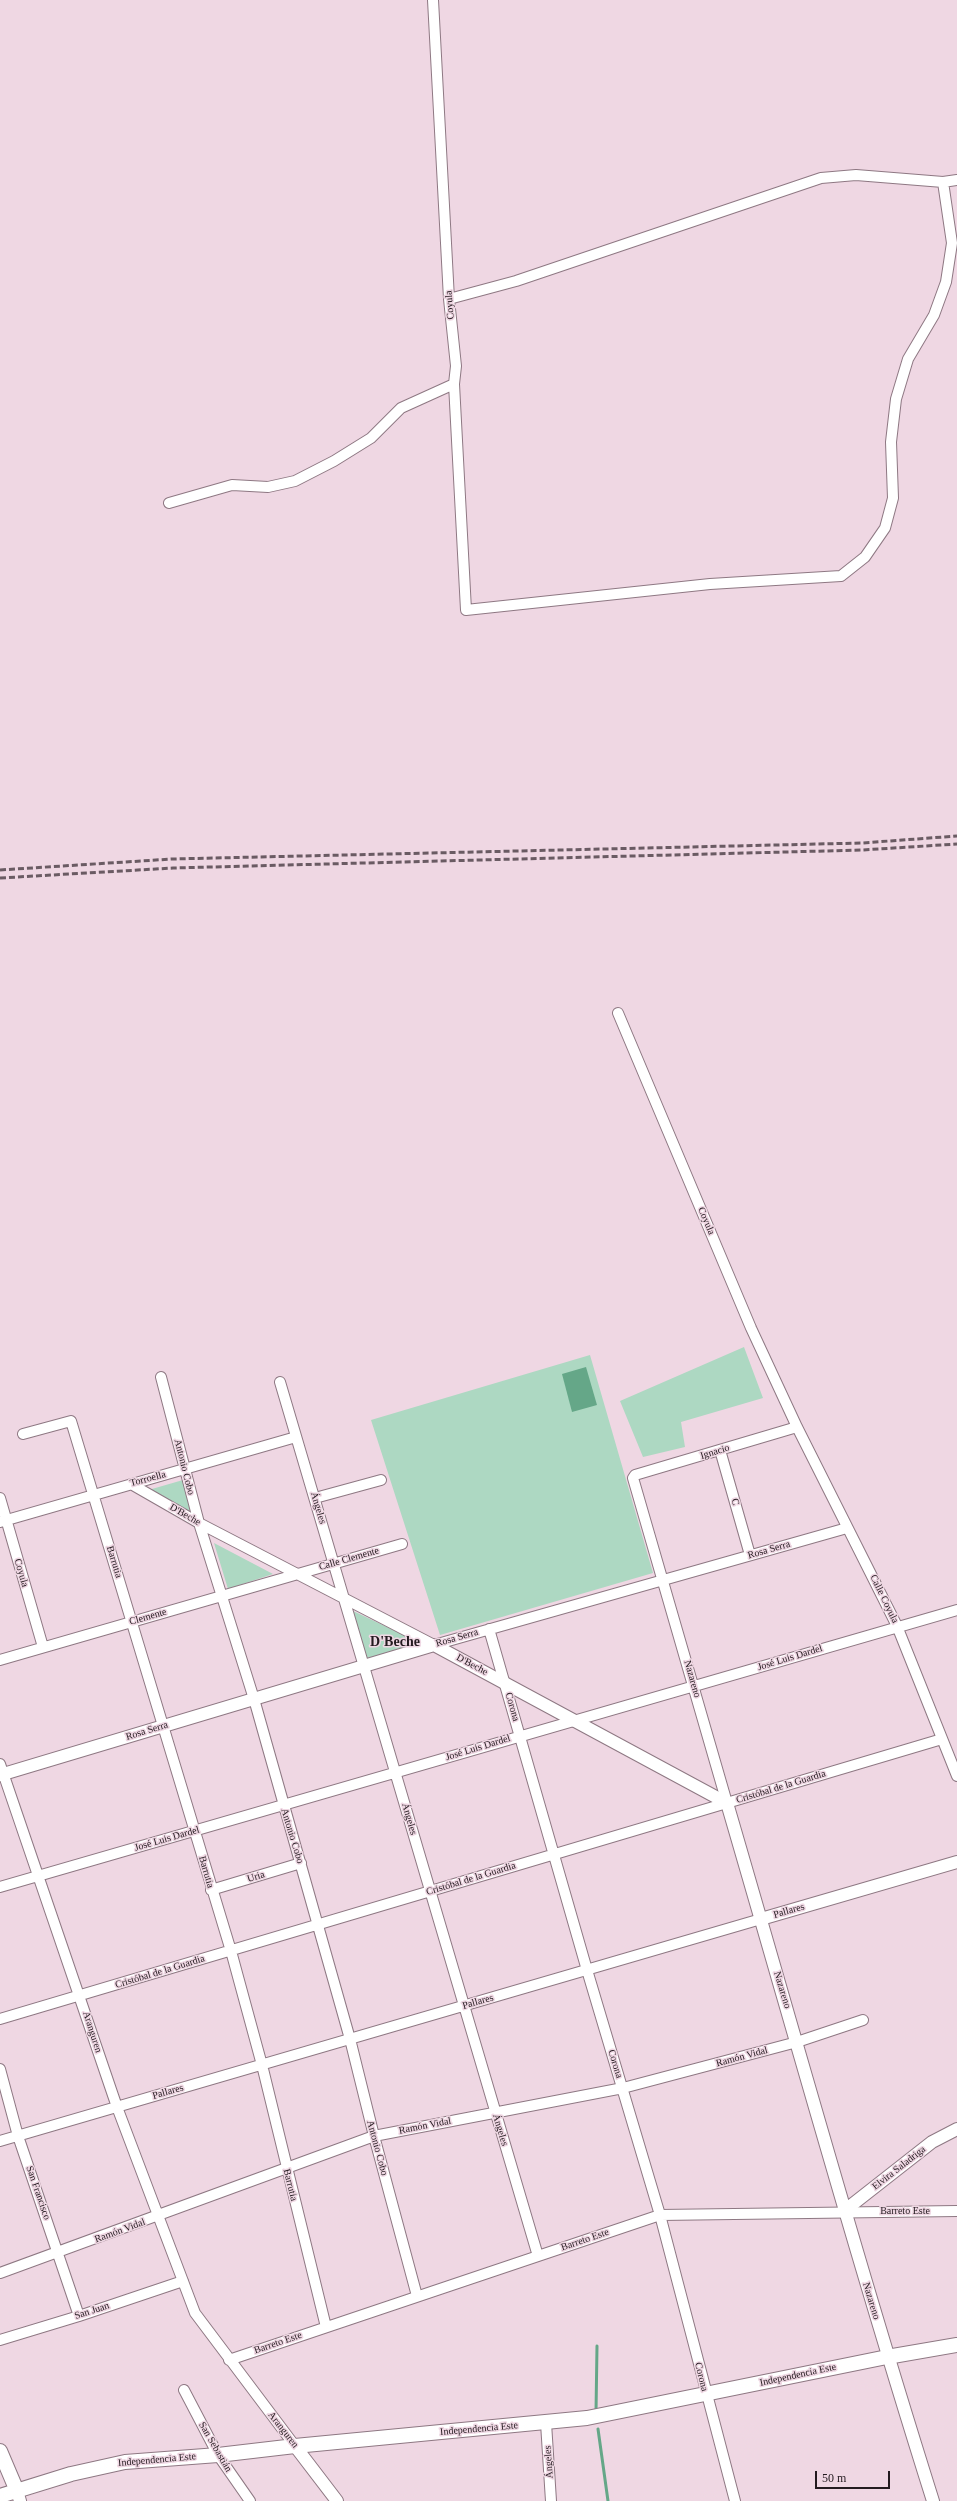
<!DOCTYPE html>
<meta charset="utf-8">
<style>
body{margin:0}
#map{position:relative;width:957px;height:2501px;overflow:hidden;background:#efd7e3;font-family:Georgia,serif}
canvas{display:block}
.scale{position:absolute;left:815px;top:2471px;width:75px;height:18px;box-sizing:border-box;border:2px solid #231a1f;border-top:0;padding-left:5px;font-size:12px;line-height:14px;white-space:nowrap;color:#231a1f;-webkit-text-stroke:3px #efd7e3;paint-order:stroke}
</style>
<div id="map">
<canvas width="957" height="2501"></canvas>
<div class="scale">50 m</div>
</div>
<script>
const ctx = document.querySelector('canvas').getContext('2d');
ctx.lineJoin = 'round';
function fill(path, color) { ctx.fillStyle = color; ctx.fill(path, 'evenodd'); }
function trace(path, color, width, dash) { ctx.strokeStyle = color; ctx.lineWidth = width; ctx.lineCap = dash ? 'butt' : 'round'; ctx.setLineDash(dash || []); ctx.stroke(path); }
function drawText(font, color, halo, rows, align = 'center') {
  ctx.font = font + ' Georgia,serif'; ctx.lineWidth = 3; ctx.setLineDash([]); ctx.textBaseline = 'middle'; ctx.strokeStyle = halo; ctx.fillStyle = color; for (const [text, x, y, turn = 0] of rows) {
    ctx.save(); ctx.translate(x, y); ctx.rotate((+turn || 0) * Math.PI / 180); ctx.textAlign = isNaN(turn) ? turn : align; if (halo) ctx.strokeText(text, 0, 0); ctx.fillText(text, 0, 0); ctx.restore();
  }
}
fill(new Path2D(`
 M744,1347L763,1398L681,1422L685,1447L643,1457L620,1401Z
 M590,1355L653,1573L440,1635L371,1420Z
 M183,1480L193,1517L145,1491Z
 M214,1543L273,1574L228,1589Z
 M351,1610L425,1645L367,1662Z`), '#add8c2');
fill(new Path2D(`
 M586,1367L597,1405L572,1412L562,1374Z`), '#65a788');
trace(new Path2D(`
 M596,2412L597,2346
 M598,2429L608,2501`), '#65a788', 3);
const minor = new Path2D(`
 M433,0L449,299L456,366L454,384L466,610L710,584L841,576L865,557L885,528L893,498L891,442L896,399L908,359L934,315L946,282L952,243L943,182
 M449,299L516,281L821,178L856,175L943,182L957,180
 M169,503L232,485L268,487L295,481L334,461L371,438L401,408L454,384
 M618,1013L751,1328L797,1427L897,1626L957,1776
 M161,1377L199,1523L254,1699L350,2039L374,2136L417,2296
 M280,1382L538,2256
 M23,1434L71,1421L231,1951L262,2065L326,2327
 M720,1450L750,1555
 M131,1484L199,1523L434,1645L847,1528
 M0,1498L43,1647
 M315,1498L381,1480
 M0,1522L296,1437
 M489,1629L587,1970L660,2215L735,2501
 M0,1660L402,1544
 M0,1764L117,2107L195,2313L295,2446
 M727,1803L633,1478L635,1475L797,1427
 M0,1887L957,1610
 M211,1890L301,1863
 M0,2019L942,1739
 M0,2069L18,2136L79,2316
 M0,2141L761,1919
 M0,2273L374,2136L623,2088L797,2042L863,2020
 M0,2340L79,2316L183,2281
 M229,2360L660,2215L957,2211
 M184,2390L218,2455L250,2501
 M546,2423L551,2501`);
const tertiary = new Path2D(`
 M0,1775L434,1645L727,1803C795,2036 860,2270 933,2501
 M761,1919L957,1862
 M844,2211L932,2142L957,2129
 M295,2446L337,2501
 M17,2491L20,2501`);
const secondary = new Path2D(`
 M0,2451L17,2491
 M0,2496L71,2474L125,2462L218,2455L295,2446L587,2418L887,2357L957,2345`);
trace(minor, '#8e7883', 12);
trace(tertiary, '#8e7883', 14);
trace(secondary, '#8e7883', 16);
trace(minor, '#fff', 10);
trace(tertiary, '#fff', 12);
trace(secondary, '#fff', 14);
trace(new Path2D(`
 M0,870L172,859L862,843L957,836
 M0,878L173,868L862,850L957,844`), '#6a5b63', 3, [6, 3]);
drawText('10px', '#231a1f', '#efd7e3', [
 ["Coyula",450,305,-95],
 ["Coyula",706,1221,67],
 ["Ignacio",715,1452,-17],
 ["Antonio Cobo",184,1467,76],
 ["Torroella",148,1479,-15],
 ["C",735,1502,74],
 ["Ángeles",318,1508,73],
 ["D'Beche",185,1515,30],
 ["Rosa Serra",769,1550,-16],
 ["Calle Clemente",349,1559,-16],
 ["Barrutia",114,1562,73],
 ["Coyula",21,1573,74],
 ["Calle Coyula",884,1599,64],
 ["Clemente",148,1617,-16],
 ["Rosa Serra",457,1638,-16],
 ["José Luis Dardel",790,1658,-17],
 ["D'Beche",472,1665,28],
 ["Nazareno",692,1679,74],
 ["Corona",512,1707,74],
 ["Rosa Serra",147,1731,-17],
 ["José Luis Dardel",478,1748,-17],
 ["Cristóbal de la Guardia",781,1787,-17],
 ["Ángeles",409,1819,74],
 ["Antonio Cobo",292,1836,73],
 ["José Luis Dardel",167,1839,-16],
 ["Barrutia",206,1872,74],
 ["Uria",256,1877,-17],
 ["Cristóbal de la Guardia",471,1879,-17],
 ["Pallares",789,1911,-16],
 ["Cristóbal de la Guardia",160,1972,-17],
 ["Nazareno",782,1990,73],
 ["Pallares",478,2002,-16],
 ["Aranguren",92,2032,72],
 ["Ramón Vidal",742,2057,-15],
 ["Corona",615,2064,73],
 ["Pallares",168,2092,-16],
 ["Ramón Vidal",425,2126,-11],
 ["Ángeles",500,2130,73],
 ["Antonio Cobo",377,2148,75],
 ["Elvira Saladriga",899,2168,-38],
 ["Barrutia",290,2185,76],
 ["San Francisco",38,2193,71],
 ["Barreto Este",905,2211],
 ["Ramón Vidal",120,2231,-20],
 ["Barreto Este",585,2240,-19],
 ["Nazareno",871,2301,73],
 ["San Juan",92,2311,-18],
 ["Barreto Este",278,2343,-19],
 ["Independencia Este",798,2375,-12],
 ["Corona",701,2377,76],
 ["Independencia Este",479,2429,-5],
 ["Aranguren",283,2430,52],
 ["San Sebastián",215,2447,60],
 ["Independencia Este",157,2460,-5],
 ["Ángeles",549,2462,-94]
]);
drawText('bold 14px', '#231a1f', '#efd7e3', [
 ["D'Beche",395,1642]
]);
</script>
